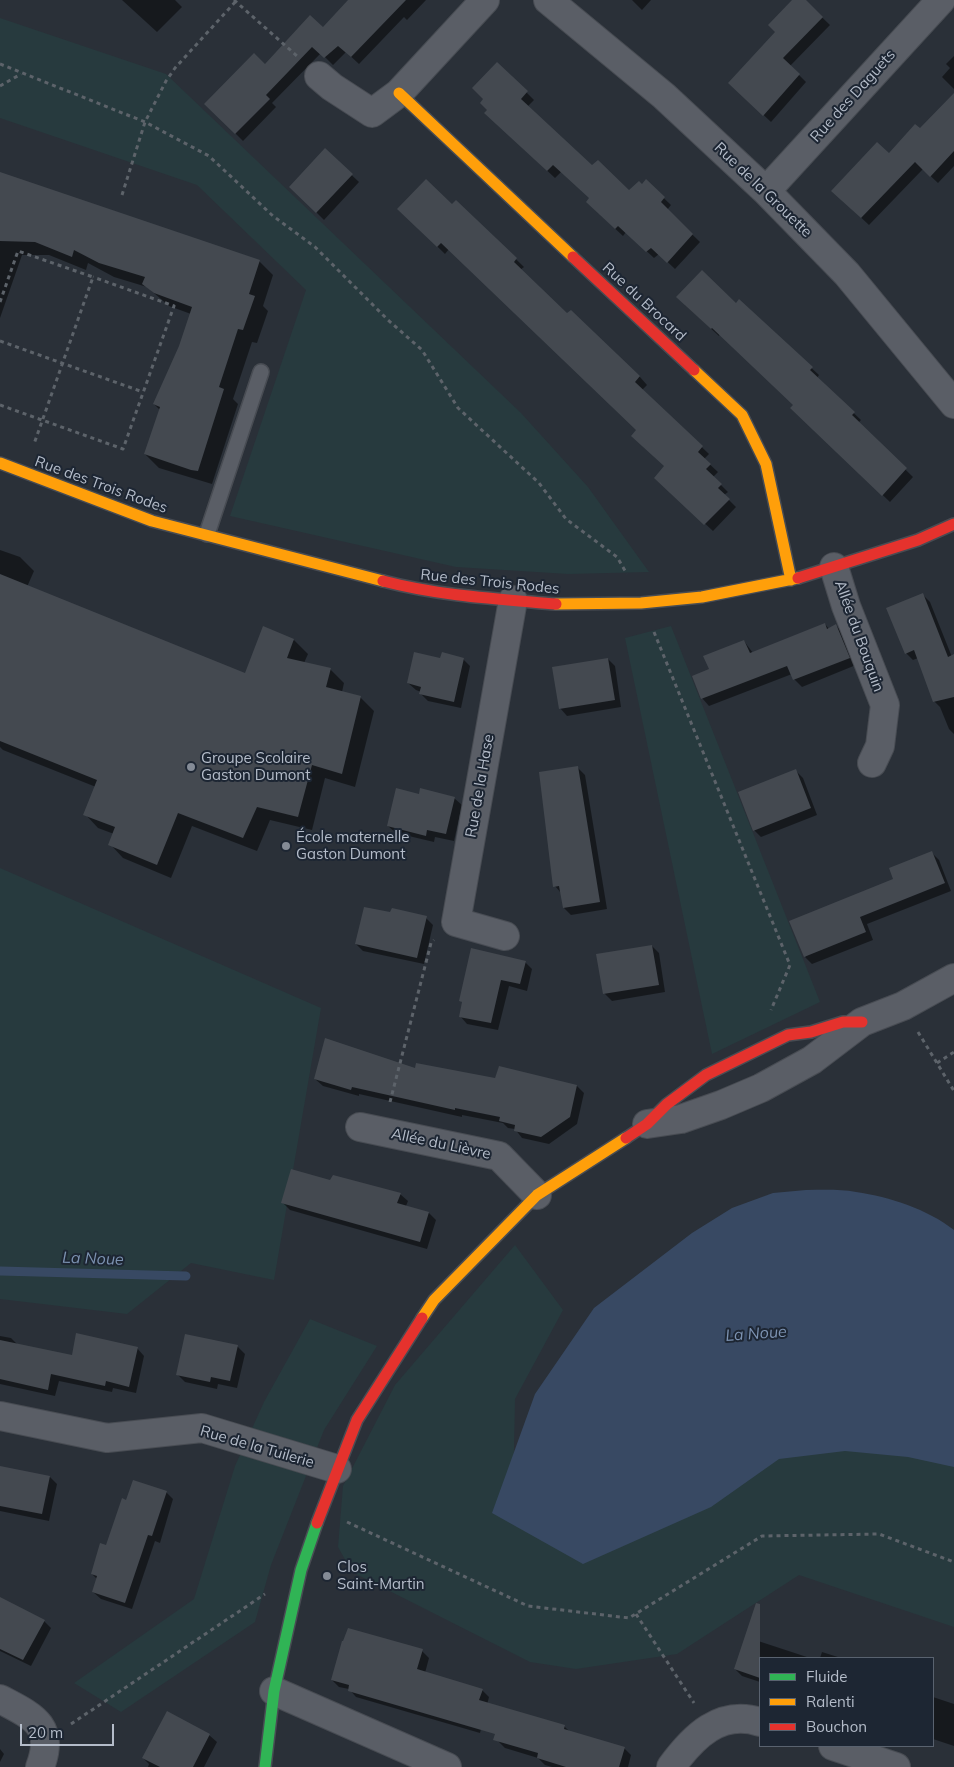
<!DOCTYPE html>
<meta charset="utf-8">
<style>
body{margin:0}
#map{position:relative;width:954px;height:1767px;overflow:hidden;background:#2a3038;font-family:Mulish,sans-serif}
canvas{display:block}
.legend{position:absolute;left:759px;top:1657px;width:175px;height:90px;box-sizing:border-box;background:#1d2633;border:1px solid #59626f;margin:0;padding:6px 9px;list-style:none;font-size:15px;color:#b4bcc9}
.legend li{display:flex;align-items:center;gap:10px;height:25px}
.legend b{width:25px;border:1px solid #59626f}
.scale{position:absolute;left:20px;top:1724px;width:94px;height:22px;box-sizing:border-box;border:2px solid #b4bcc9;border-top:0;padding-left:6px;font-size:15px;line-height:18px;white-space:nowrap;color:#b4bcc9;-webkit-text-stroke:4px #1d2633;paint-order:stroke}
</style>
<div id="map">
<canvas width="954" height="1767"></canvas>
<ul class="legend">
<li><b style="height:6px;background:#30b455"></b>Fluide</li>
<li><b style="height:6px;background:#ff9f0a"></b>Ralenti</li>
<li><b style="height:6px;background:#e5322d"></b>Bouchon</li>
</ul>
<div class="scale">20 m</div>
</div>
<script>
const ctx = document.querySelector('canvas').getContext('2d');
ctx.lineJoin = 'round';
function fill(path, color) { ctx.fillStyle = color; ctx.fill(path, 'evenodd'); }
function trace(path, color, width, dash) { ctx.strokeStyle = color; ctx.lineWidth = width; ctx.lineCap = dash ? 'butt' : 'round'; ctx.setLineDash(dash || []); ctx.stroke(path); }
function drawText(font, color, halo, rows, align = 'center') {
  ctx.font = font + ' Mulish,sans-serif'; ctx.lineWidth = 4; ctx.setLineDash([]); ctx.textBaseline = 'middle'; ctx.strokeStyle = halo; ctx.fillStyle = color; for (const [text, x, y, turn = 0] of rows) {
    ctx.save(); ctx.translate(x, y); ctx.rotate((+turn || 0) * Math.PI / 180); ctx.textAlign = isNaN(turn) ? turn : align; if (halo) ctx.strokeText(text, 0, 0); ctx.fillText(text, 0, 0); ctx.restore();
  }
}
fill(new Path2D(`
 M0,18L166,74L521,413L588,487L649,572L568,574L456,567L230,516L306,290L197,185L0,118Z
 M671,626L820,1002L712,1054L625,638Z
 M0,868L321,1008L274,1280L191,1263L127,1314L0,1299Z
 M515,1245L563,1310L515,1399L513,1497L783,1439L954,1440V1627L799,1575L677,1654L576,1669L530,1662L352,1572L338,1547L343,1486L395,1385Z
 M310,1319L377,1346L324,1430L271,1565L255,1622L121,1712L74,1683L194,1599L235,1466L264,1402Z`), '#273a3e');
fill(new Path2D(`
 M806,1190C822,1190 840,1189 856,1192C890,1197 927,1209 954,1230V1467L908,1457L845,1451L779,1459L711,1507L583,1564L492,1513L535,1394L594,1308L692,1233L732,1208L773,1193Z`), '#384963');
fill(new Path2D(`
 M122,0H175L182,7L157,32Z
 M355,0H426L407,20L404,17L359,64L346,52L333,65L321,53L272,103L276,107L243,141L206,104L323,29Z
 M632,0H651L642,10Z
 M793,0H804L830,25L790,66L806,82L771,122L737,90L776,32Z
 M954,56V89L942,77L950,68L946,64Z
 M497,63L534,100L527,107L592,167L629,192L642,186L646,181L671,205L667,210L700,242L675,269L659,254L654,258L626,232L623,236L595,210L590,198L562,171L555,178L493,120L489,110Z
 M954,124V166L938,183L923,169L869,225L840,198L889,155L920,129Z
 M325,150L359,182L324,220L291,187Z
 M0,173L259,261L273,275L263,306L268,311L257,343L252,342L233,399L238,404L212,484L159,468L145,454L160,410L154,404L180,346L191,314L169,306L147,287L114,277L88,263L86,270L49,255H22L0,318Z
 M456,201L524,267L520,270L567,315L571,312L640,377L647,385L642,390L709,454L704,459L718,472L713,477L728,492L724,495L736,507L713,531L663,485L665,466L638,430L449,249L445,254L399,209L452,205Z
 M739,301L819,375L817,378L861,420L858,423L913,477L890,502L791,408L794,405L720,334L719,336L685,305L736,304Z
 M0,550L20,557L34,571L27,587L246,675L294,640L308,654L304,663L330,669L344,683L342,692L360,697L374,711L355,787L325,778L312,830L270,820L257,851L192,826L171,878L123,858L110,844L114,834L98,828L85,814L96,787L3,750L0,747Z
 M922,594L930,602L952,657L954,656V734L949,729L940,707L934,701L918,658L913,660L906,653Z
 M825,624L829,629L836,626L844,633L856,665L802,687L794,679L792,674L709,706L702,698L744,641L753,653Z
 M441,659H463L470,666L461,708L428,701L421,694V692L416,690L408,683Z
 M608,659L615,666L621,707L567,716L560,708Z
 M578,768L585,775L607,909L571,915L564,908L561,893L555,886Z
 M796,771L803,778L817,815L761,837L754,830Z
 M420,795L454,798L462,805L454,841L435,837L434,842L396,833L388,826Z
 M931,852L939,860L951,891L867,924L873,940L812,964L805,957L894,879Z
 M426,918L433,925L424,964L363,951L356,944Z
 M652,946L659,953L665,992L612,1001L604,993Z
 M525,962L532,969L527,991L509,986L498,1030L467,1024L460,1016L463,1003L460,1000Z
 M499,1067L577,1086L584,1093L577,1124L549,1144L522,1138L515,1129L508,1128L503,1123L462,1115V1117L359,1094V1096L323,1086L315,1079L416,1069L495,1079Z
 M331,1182L400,1194L408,1201L406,1206L429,1213L436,1220L427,1249L290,1210L282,1202Z
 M186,1335L238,1347L245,1354L237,1388L218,1384L217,1389L185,1382L177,1374Z
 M0,1336L11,1338L18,1345L73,1356L137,1348L144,1356L136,1393L113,1388L112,1392L59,1381L55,1396L0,1384Z
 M0,1467L50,1477L57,1484L49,1521L0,1511Z
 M166,1492L173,1499L160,1543L155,1541L132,1609L101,1599L93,1592L98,1580L92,1574L107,1547L127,1501Z
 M0,1598L44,1621L51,1628L31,1666L0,1651Z
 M746,1637L810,1658H760V1682L742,1676L735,1669Z
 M422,1651L429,1658L425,1673L482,1690L489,1697L480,1733L356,1697L349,1689L339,1687L332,1680Z
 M822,1652L841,1658H820Z
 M933,1697L954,1704V1746L933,1739Z
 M564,1726L570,1732L624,1748L631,1755L628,1767H552L545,1765L538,1758L505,1748L498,1741Z
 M209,1735L217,1742L204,1767H148L149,1764L143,1758Z
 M0,1749L4,1754L0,1762Z`), '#0007');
trace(new Path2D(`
 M0,1271L186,1276`), '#384963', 9);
fill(new Path2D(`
 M348,0H406L351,57L338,46L324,58L312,47L266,95L270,99L235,134L204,104L254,53L265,64L310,15L323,27Z
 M792,0H806L823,17L783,58L800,74L763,116L728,83L775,32L768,25Z
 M497,62L528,91L521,99L592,165L598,160L629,190L639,181L642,184L646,179L665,197L661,202L693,234L667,263L651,248L646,252L618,226L615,229L586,202L589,198L553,165L547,171L484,113L487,110L480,103L483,99L472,88Z
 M954,93V151L930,177L915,162L861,218L831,191L877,142L889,153L915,124L920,128Z
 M325,148L353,174L316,213L289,187Z
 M0,172L260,260L249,294L255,296L243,330L238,329L219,387L224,389L198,471L191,470L144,454L160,407L153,404L179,346L192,307L154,293L142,284L145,277L99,263L74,250L72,257L35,242L0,241Z
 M426,179L452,204L456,200L517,258L514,262L567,313L571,310L640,376L635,382L703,446L698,452L711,464L706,469L722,484L718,488L730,499L704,525L654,478L664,466L631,436L636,430L441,243L437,247L397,209Z
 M702,270L736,303L739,299L813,367L810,370L855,412L852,415L907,468L882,496L790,408L793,405L712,328L711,329L676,297Z
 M0,574L245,673L263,626L294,639L287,658L331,668L326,687L361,696L342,774L312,765L298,817L257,807L243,838L178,813L157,865L108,845L115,827L83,815L97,780L0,741Z
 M923,593L948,657L954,654V697L933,702L914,650L905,654L886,608Z
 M825,623L827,629L836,624L850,658L793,680L787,666L701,699L692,676L709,669L703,656L744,640L750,653Z
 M414,652L440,658L442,652L464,658L454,702L419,694L421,687L407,683Z
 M608,658L615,700L559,709L552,667Z
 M578,766L600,902L563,908L559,886L553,887L539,772Z
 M796,769L811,808L753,831L738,792Z
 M396,788L419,794L420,788L455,797L446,834L427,830L426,836L387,826Z
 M932,851L945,883L860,917L866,932L804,957L789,921L893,879L889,868Z
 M364,907L390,912L392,908L427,916L417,958L355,944Z
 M652,945L659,985L603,994L596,954Z
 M471,948L526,961L520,984L501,980L491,1023L459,1017L462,1002L459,1001Z
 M325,1038L415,1068L416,1063L495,1078L499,1066L577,1085L570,1117L541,1137L514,1131L515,1125L499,1121L500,1117L455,1108V1110L352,1087L351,1090L314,1079Z
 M291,1169L330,1180L333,1175L401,1193L397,1203L429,1212L420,1242L281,1203Z
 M76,1333L138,1347L129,1387L106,1381L105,1386L51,1374L48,1390L0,1379V1340L72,1355Z
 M185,1334L238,1345L230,1381L211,1377L210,1382L176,1375Z
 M0,1466L50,1476L42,1514L0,1506Z
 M133,1480L167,1491L152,1536L148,1535L125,1603L92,1592L97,1576L91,1574L100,1543L106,1545L122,1498L126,1500Z
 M0,1597L45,1620L23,1660L0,1649Z
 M756,1603L760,1604V1678L734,1669Z
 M348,1628L423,1649L417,1669L483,1689L479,1700L565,1725L564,1729L625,1747L619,1767H566L537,1758L538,1753L493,1740L495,1734L348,1691L349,1685L331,1680L342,1641H343Z
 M167,1711L210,1734L193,1767H160L142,1758Z`), '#444950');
const lane = new Path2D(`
 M207,534L261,372`);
const street = new Path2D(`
 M548,0L664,96L766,191L847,274L954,404
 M319,76L332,87L372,113L399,93L485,0
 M766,191L941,0
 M834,567L846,606L885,705L880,746L872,763
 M505,936L456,922L513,600
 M647,1124L681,1119L721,1105L761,1088L812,1060L862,1022L903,1006L954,978
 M360,1127L499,1156L537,1195
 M0,1416L107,1438L202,1428L337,1469
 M274,1691L447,1767
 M0,1699C32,1716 56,1725 40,1767
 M833,1746L896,1767
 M671,1767C693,1737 720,1709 760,1722`);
const fast = new Path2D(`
 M265,1767L274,1691L301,1570L317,1523`);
const slow = new Path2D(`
 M399,93L573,257
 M694,370L742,415L766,464L791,580
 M0,463L152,521L383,581
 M556,604L641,603L702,597L798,578
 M422,1318L434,1300L537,1195L626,1138`);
const jam = new Path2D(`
 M573,257L694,370
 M798,578L918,540L954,524
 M383,581C440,596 498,599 556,604
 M626,1138L647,1124L667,1104L706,1075L788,1035L811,1032L843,1022H862
 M317,1523L357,1420L422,1318`);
trace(lane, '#484c53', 18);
trace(street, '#484c53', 30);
trace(fast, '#484c53', 14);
trace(slow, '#484c53', 14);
trace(jam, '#484c53', 14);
trace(new Path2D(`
 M234,0L297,56
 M0,64L145,122L209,156L273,216L315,247L388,320L422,350L458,408L539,483L566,519L617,557L627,574
 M0,86L21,74
 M122,195L145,122L166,81L175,68L237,0
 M0,302L18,251L93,277L34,444
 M0,341L143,392
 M0,405L123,449L174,306L93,277
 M654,632L790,965L771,1010
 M918,1032L954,1091
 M937,1063L954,1052
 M390,1102L431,943L434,940
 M347,1522L528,1606L629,1618L762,1536L879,1534L954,1562
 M636,1614L694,1703
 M71,1724L265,1594`), '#5d636a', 3, [4, 4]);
trace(lane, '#5a5e66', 15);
trace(street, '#5a5e66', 28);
trace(fast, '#30b455', 11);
trace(slow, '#ff9f0a', 11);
trace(jam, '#e5322d', 11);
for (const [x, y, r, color] of [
 [191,767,5,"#848b96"],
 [286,846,5,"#848b96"],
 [327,1576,5,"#848b96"]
]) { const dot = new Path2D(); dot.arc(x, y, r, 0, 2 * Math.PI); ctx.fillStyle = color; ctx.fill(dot); trace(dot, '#1d2633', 2); }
drawText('15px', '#b4bcc9', '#1d2633', [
 ["Rue des Daguets",853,96,-48],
 ["Rue de la Grouette",763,190,44],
 ["Rue du Brocard",644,302,43],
 ["Rue des Trois Rodes",101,485,20],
 ["Rue des Trois Rodes",490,582,6],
 ["Allée du Bouquin",859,636,70],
 ["Rue de la Hase",480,786,-80],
 ["Allée du Lièvre",441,1144,12],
 ["Rue de la Tuilerie",257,1447,16]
]);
drawText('15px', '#b4bcc9', '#1d2633', [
 ["Groupe Scolaire",201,758],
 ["Gaston Dumont",201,775],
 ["École maternelle",296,837],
 ["Gaston Dumont",296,854],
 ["Clos",337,1567],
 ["Saint-Martin",337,1584]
], 'left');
drawText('italic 16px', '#7c92b1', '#1d2633', [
 ["La Noue",93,1259,2],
 ["La Noue",756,1334,-4]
]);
</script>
